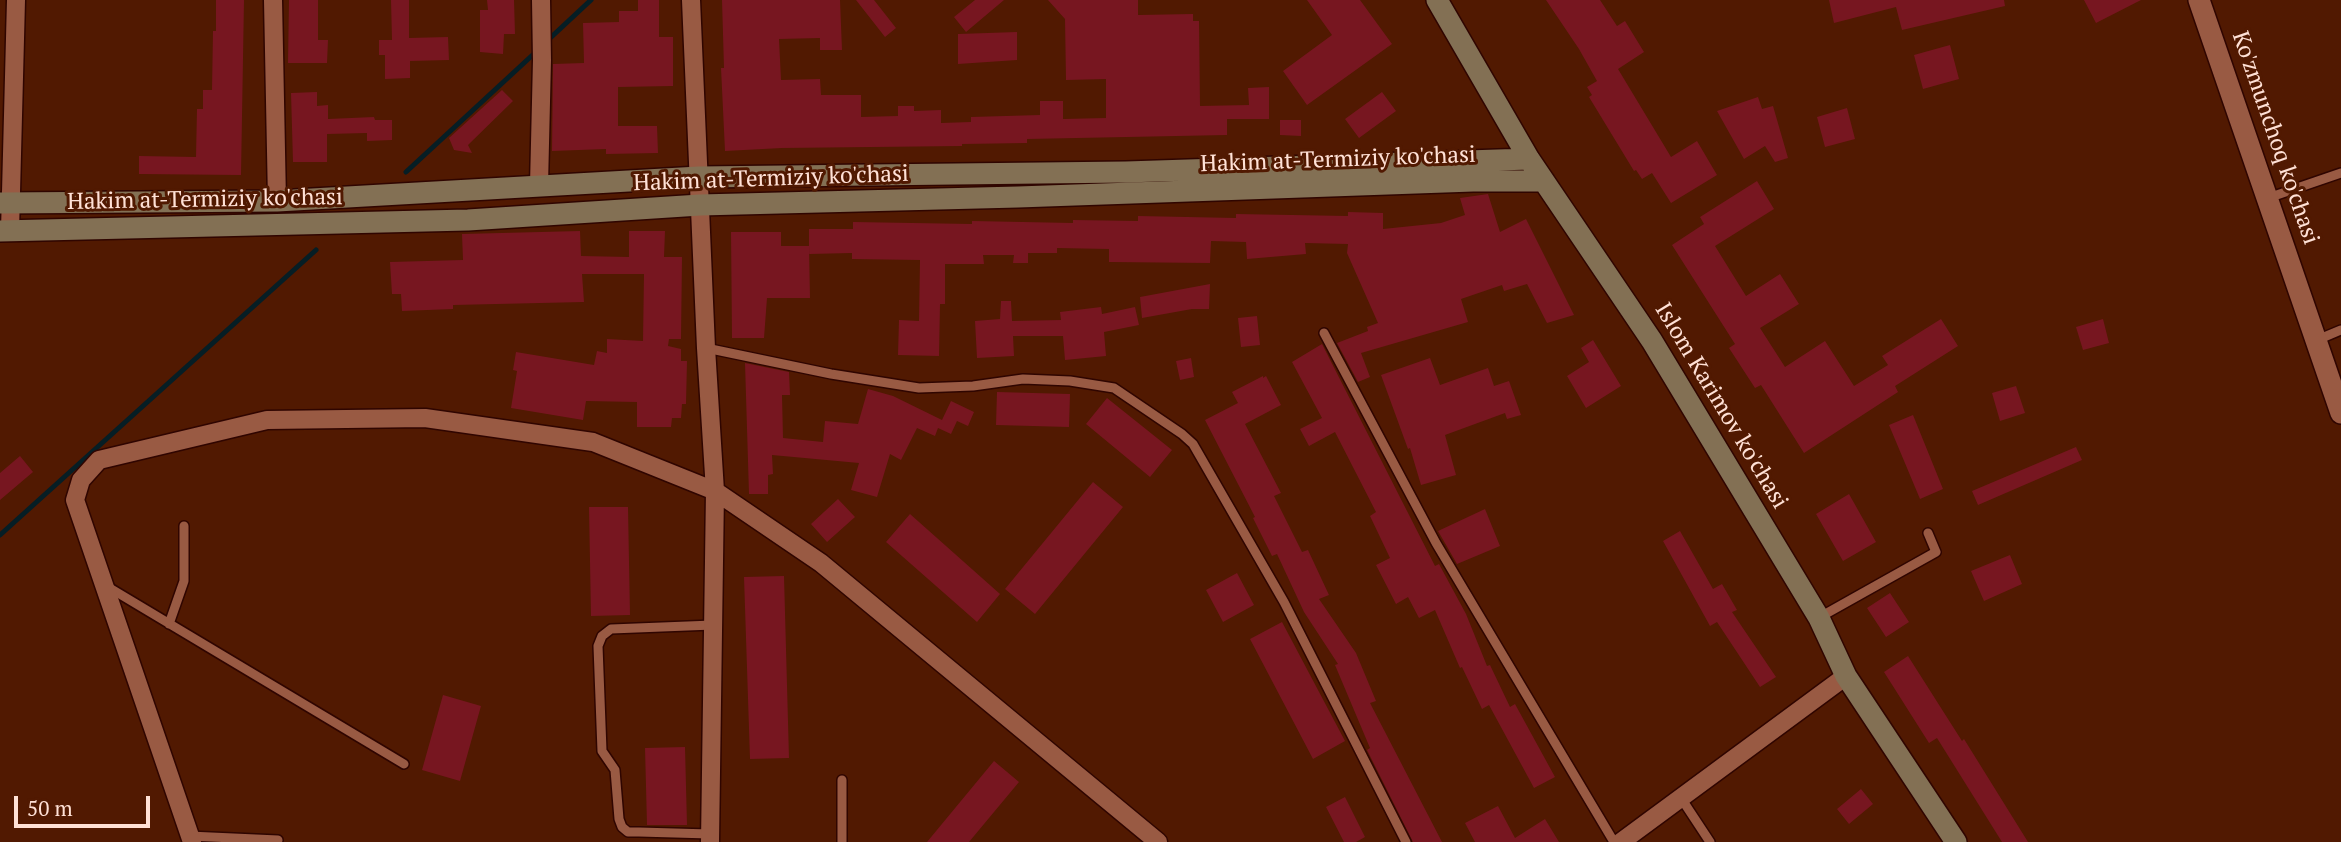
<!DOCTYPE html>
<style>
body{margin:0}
#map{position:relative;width:2341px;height:842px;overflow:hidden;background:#511901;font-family:"PT Serif",serif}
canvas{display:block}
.scale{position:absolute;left:14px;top:796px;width:136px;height:32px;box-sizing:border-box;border:4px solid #ffe1d6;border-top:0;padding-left:9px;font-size:21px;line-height:24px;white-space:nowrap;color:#ffe1d6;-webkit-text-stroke:5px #511901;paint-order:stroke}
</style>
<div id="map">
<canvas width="2341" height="842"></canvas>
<div class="scale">50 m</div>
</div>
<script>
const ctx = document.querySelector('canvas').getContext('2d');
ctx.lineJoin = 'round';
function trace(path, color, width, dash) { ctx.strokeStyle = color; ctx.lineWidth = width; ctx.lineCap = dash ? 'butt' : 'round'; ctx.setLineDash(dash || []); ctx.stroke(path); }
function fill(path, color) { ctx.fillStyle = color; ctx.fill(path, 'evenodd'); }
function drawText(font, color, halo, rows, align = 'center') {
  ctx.font = font + ' "PT Serif",serif'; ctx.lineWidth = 6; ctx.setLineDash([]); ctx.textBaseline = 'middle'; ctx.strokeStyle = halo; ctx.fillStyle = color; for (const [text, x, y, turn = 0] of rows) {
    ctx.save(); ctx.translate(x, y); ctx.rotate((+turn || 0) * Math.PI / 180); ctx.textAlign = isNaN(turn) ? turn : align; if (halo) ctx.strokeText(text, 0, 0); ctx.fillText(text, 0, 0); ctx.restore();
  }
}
trace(new Path2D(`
 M547,41L591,0
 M406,172L538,50
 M0,535L316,250`), '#061e25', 5);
fill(new Path2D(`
 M216,0H244L241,175L139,174V156L196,157L197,109H203V90H212L213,31H216Z
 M289,0H318V40H328L327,63H288Z
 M391,0H409V38L448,37L449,60L410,61V78L385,79V55H379V40H392Z
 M487,0H514L515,34H504L503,54L480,52V10H488Z
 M638,0H659V37H673V86L618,87V126H657L658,153L606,154V149L552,151L553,64L584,63L583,23L619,22V11H638Z
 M722,0H840L842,50H820V38L779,39L781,80L820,79L821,95H861V117L898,116V106H914V111L941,110V123L971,122V117L1040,115V101H1063V119L1106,118V79L1066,80L1065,19L1048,0H1138V15L1193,14V21H1199L1200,106L1249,105L1248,88L1269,87V119H1227V135L1027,139V143L962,144V146L782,148L725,151L721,68H724Z
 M856,0H874L896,28L885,37Z
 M975,0H1004L966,32L954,17Z
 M1307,0H1360L1392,44L1307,105L1283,71L1332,35Z
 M1546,0H1600L1617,26L1625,21L1644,52L1618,69L1671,157L1697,141L1717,175L1671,203L1652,173L1642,179L1636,170L1634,171L1589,97L1592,95L1587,87L1597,81L1579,49Z
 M1829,0H2004L2005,6L1902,30L1896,7L1834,23Z
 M2084,0H2141L2096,23Z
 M1017,32V60L958,64V34Z
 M1950,45L1959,79L1923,89L1914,55Z
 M502,90L513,101L468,145L472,153L454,150L449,138Z
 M317,92V106L328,105V119L374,117L375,120H392V140L367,141V133L327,134V162H293L291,93Z
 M1382,92L1396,111L1359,138L1345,119Z
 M1758,97L1762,109L1773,106L1788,158L1775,162L1765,146L1744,159L1717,111Z
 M1847,108L1855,139L1825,147L1817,117Z
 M1280,120H1301V136L1280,135Z
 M1757,181L1774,209L1715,246L1746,296L1780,274L1799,304L1760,328L1785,367L1825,341L1854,386L1888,365L1882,356L1941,319L1958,346L1895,386L1898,392L1804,453L1761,385L1755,388L1729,348L1735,344L1672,245L1704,224L1700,217Z
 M1488,194L1500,232L1526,219L1574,315L1547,323L1527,284L1504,291L1502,285L1461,299L1468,322L1361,353L1370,377L1358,382L1337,343L1368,331L1367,327L1378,323L1347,253L1348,244L1305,243L1306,254L1247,259L1246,242L1211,241L1210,263L1109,262V249L1057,248V253H1028V263H1013L1014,255H983L984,264H945V304H940L939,356L898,355L899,320L919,321L920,260L852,259V253L809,254V229H853V222L972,224V221L1073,223V220L1138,221V216L1236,218V214L1348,216V212L1383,213V229L1441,223L1465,215L1460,198Z
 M580,231L581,256L629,257V231H665L664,257H682L681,339H669L668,346L681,349V361H687L686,404H682L681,418H672L671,427H637V402L586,401L583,420L511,408L517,371L513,370L516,352L594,365L597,351L607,353V339L643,341L644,274H582L584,302L453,305V309L402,311L401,294H392L390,262L463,260L462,234Z
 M731,232H781V246H809L810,298H767L764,338H732Z
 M1210,284L1209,309H1192L1142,318L1140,297Z
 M1001,301H1011L1012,321L1061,320L1060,312L1101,307L1102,314L1135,307L1139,325L1104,332L1106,356L1065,360L1063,336H1013L1014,356L977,358L975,321L1000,319Z
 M1257,316L1260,345L1241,347L1238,318Z
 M2103,319L2109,343L2083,350L2076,327Z
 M1593,340L1621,386L1586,408L1567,376L1589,362L1581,348Z
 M1322,344L1435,566L1439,564L1466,614L1487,666L1490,665L1510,707L1515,704L1555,777L1534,788L1489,705L1482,709L1462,667L1460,668L1435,610L1419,618L1408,597L1396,604L1376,565L1390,558L1370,516L1376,512L1335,432L1309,446L1300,429L1322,418L1292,362Z
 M1191,358L1194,377L1180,380L1176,361Z
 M1430,358L1440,385L1488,368L1494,386L1509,381L1521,415L1507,419L1505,413L1445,435L1456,475L1421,485L1410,448L1408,449L1381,375Z
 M745,363L789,372L790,395H782L783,438L823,442L825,421L858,424L868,389L893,396L942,420L951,401L974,412L968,426L957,421L951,434L938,428L935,436L917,428L901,460L890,454L877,497L851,490L859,463L772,455L773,474L768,475V494H749Z
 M1263,376V378L1266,376L1281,405L1245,424L1281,493L1274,496L1302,552L1308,550L1329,595L1319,599L1356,653L1376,701L1370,703L1442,842H1413L1367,750L1370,748L1335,665L1338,664L1304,612L1277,554L1272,556L1253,518L1255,517L1205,420L1238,403L1232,392Z
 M2016,386L2025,413L2000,421L1992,393Z
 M997,392L1070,394L1069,427L996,425Z
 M1107,398L1172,450L1150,477L1086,424Z
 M1913,415L1943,489L1920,499L1889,425Z
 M2076,447L2082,460L1978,505L1972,491Z
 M20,456L33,472L0,500V473Z
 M1093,482L1123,507L1035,614L1005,589Z
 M1849,494L1876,542L1843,561L1816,514Z
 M838,499L855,517L827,542L811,524Z
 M589,507H628L630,615L591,616Z
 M1485,509L1500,546L1457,564L1438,531Z
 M910,514L1000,594L977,622L886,542Z
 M1680,531L1713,589L1722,584L1737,610L1732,612L1776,677L1760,687L1717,622L1710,626L1663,541Z
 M2010,555L2022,584L1984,601L1971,571Z
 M1237,573L1254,605L1223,622L1206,590Z
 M784,576L789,758L750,759L744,577Z
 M1890,593L1909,622L1886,637L1867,608Z
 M1282,622L1345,741L1313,759L1250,639Z
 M1908,656L1962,741L1964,739L2028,842H2002L1937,738L1929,743L1884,672Z
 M443,695L481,706L460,781L422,770Z
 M685,747L687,825H647L645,748Z
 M994,761L1019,782L969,842H927Z
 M1861,789L1873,804L1849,824L1837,809Z
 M1345,797L1365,837L1356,842H1344L1326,807Z
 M1498,806L1515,838L1545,819L1559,842H1475L1465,823Z`), '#771620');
const service = new Path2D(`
 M2268,198L2341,173
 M1324,333L1436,543L1614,842
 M2317,340L2341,330
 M706,348L831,374L919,388L973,386L1023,379L1070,381L1114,388L1182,434L1193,444L1284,602L1406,842
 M108,587L404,764
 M1820,617L1936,552L1928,533
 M169,624L184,581V526
 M1681,798L1710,842
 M710,834L639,832H628L622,827L619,819L615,770L602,751L598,646L602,636L611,629L713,625
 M189,836L278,840
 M842,842V780`);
const minor = new Path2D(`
 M273,0L277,201
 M691,0L706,348L715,491L710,842
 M539,185L542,60L541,0
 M10,231L16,0
 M192,842L75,500L81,480L99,460L267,420L425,418L593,442L715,491L821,563L1158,842
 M1621,842L1846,676`);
const tertiary = new Path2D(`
 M2199,0L2341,413`);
const secondary = new Path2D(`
 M1437,0L1529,159L1652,341L1819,618L1846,676L1956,842
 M0,203L277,201L699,177L1126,172L1529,159
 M0,231L468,220L700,205L1018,197L1473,181H1544`);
trace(service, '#2f0500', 12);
trace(minor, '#2f0500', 21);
trace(tertiary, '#2f0500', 24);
trace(secondary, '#2f0500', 24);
trace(service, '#995a43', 9);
trace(minor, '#995a43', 18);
trace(tertiary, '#995a43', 21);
trace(secondary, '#837054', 21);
drawText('23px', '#ffe1d6', '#511901', [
 ["Ko'zmunchoq ko'chasi",2275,138,71],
 ["Hakim at-Termiziy ko'chasi",1338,160,-2],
 ["Hakim at-Termiziy ko'chasi",771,179,-2],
 ["Hakim at-Termiziy ko'chasi",205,200,-1],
 ["Islom Karimov ko'chasi",1721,406,59]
]);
</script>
